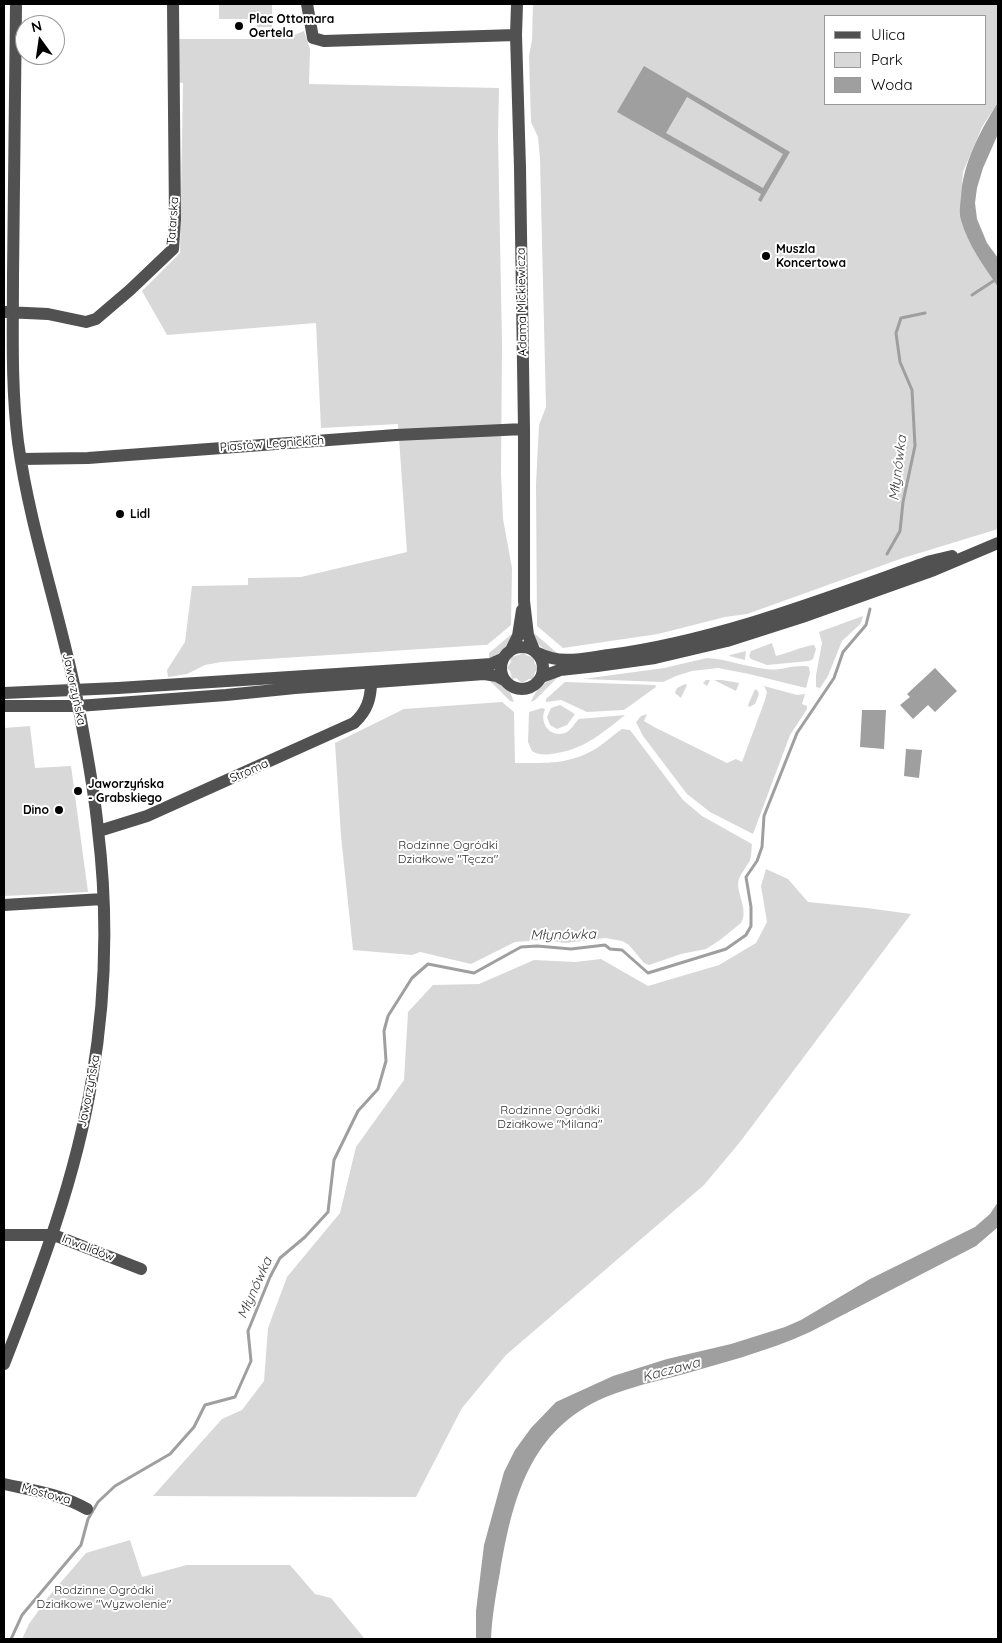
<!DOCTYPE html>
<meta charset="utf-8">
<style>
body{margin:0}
#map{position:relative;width:1002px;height:1643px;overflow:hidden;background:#fff;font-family:Quicksand,sans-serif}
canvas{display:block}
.frame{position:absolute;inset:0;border:5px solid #000;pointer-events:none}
.legend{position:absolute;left:824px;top:15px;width:162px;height:90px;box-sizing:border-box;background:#fff;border:1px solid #999;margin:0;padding:6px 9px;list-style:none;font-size:15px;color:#000}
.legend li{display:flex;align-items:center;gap:10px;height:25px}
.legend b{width:25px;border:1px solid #999}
.north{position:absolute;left:15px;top:15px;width:50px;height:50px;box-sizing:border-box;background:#fff;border:1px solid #999;border-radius:50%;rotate:346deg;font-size:14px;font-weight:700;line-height:20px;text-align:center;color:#000}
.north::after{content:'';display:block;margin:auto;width:18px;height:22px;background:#000;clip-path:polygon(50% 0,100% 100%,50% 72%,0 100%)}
</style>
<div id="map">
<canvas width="1002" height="1643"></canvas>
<div class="frame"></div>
<ul class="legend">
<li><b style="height:6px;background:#515151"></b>Ulica</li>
<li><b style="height:14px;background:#d8d8d8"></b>Park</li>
<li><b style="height:14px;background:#9f9f9f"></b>Woda</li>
</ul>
<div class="north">N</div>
</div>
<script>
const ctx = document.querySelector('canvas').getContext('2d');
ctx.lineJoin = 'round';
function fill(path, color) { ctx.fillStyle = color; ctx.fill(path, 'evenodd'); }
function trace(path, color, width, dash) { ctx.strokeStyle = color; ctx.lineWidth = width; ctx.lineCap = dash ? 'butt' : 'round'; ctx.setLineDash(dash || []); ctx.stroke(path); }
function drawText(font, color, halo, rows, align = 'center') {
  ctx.font = font + ' Quicksand,sans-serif'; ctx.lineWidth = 4; ctx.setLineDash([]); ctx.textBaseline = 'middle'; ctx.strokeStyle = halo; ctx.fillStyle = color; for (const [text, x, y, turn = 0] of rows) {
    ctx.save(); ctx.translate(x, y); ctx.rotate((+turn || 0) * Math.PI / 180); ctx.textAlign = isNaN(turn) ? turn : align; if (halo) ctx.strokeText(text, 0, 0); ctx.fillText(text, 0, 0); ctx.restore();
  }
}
fill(new Path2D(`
 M219,4H272V27H257L256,19H219Z
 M533,4H998V102L982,127L963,172L960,212L998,287V529L903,558L747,614L725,617L658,634L563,648L537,626L536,484L539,425L546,407L540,159L538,137L531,122L529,56L532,40ZM826,16H986V104H826Z
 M304,31L310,49L309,84L499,88L498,135L502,343L501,474L503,519L512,568L511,625L487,645H483L221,662L205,665L187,674L168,677L167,670L185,642L192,586L248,585V578L301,577L407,552L398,424L321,428L316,323L167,335L142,291L180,253L183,83L174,82L175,39H284Z
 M863,616L861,623L857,627L842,641L828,676L820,688L816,687V675L822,643L819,632Z
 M513,633C508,646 501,653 489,660V653Z
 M534,633L557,653L558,655C544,649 538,649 534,633Z
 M772,643L776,656C785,654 807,645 814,645L816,649L813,659L809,661L767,665L751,659L749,656L751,651Z
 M746,651L745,660L729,656L730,655Z
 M523,652L526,655L535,658L534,662L538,669L535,672L533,679H529L522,683L516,678L512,679L510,671L507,668L511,662L510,657L519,655Z
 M707,658C727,659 746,667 766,669C779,671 792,665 806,666L809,667L810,673L806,688L749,674L718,668L692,671L676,676L663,682L583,679L664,668Z
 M559,676L535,700L531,702C535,689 547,680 559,676Z
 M492,678L510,692L514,702L510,701L490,681Z
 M706,680H722L739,683L736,691L714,680H710L707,686L703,683Z
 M565,682L655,685L656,687L624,710L587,712L561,700L546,702V699Z
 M685,684L687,685L681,698L675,693L677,688Z
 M764,686L797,695L805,694L802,704L807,706V709L790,735L753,834L710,812L687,794L643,736L636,722L641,716L647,714L644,721L654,727L727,763L736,759L742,762L765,700L767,692Z
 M755,689L758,691L759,694L755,704L749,707L748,705Z
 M502,702L514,712L515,763C546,763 569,765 597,748C606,742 613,735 622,729L630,730L683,800L702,816L752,844C751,850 752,855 750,860C746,869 738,875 738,885C739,897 748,912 741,923L720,940L706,949L681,954L649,965L644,963L629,945L622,941L605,938L566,943L542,940L515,942L471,964L420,952L412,955L353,950L341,836L335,743L404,709Z
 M560,705L575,714L567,725L557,729L550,725L547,717L551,708Z
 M542,708L545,709C539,722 549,738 565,733C572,730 574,723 579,719L625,715C600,735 583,750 551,754C544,755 538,755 532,751L528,742L529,712Z
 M30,726L35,768L71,766L88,892L4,896V728Z
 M766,869L788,879L808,902L867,908L911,914L740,1142L704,1185L506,1355L462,1408L416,1497L153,1496L222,1419L242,1410L264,1381L268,1328L287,1277L340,1213L356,1147L404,1080L408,1012L433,985L479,984L534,960L575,962L601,959L648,986L719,965L756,943L767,922L761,886Z
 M130,1540L142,1577L187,1565H290L315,1594L331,1598L365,1639H22L29,1624L49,1596L86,1553Z`), '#d8d8d8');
fill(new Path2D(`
 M644,66L790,152L761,202L758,200L761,194L617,112ZM687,97L783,154L763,188L666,133Z
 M998,102V134L983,168L977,188L975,203L977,219L987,243L998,258V287C984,266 968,245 961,220C959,213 960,205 961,197C963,162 980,132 998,102Z
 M935,668L957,691L935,712L928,705L913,719L900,705L910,697L907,694Z
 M862,710H886L884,749L860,747Z
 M906,749L922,750L919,778L904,776Z
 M998,1202V1227L976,1246L810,1332C766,1352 719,1364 673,1377C648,1383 620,1390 597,1401C528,1435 512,1502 500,1572C496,1594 492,1616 491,1639H476V1611L484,1545L504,1472L515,1450L531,1428L556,1402L613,1376L667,1359L731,1344L785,1327L801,1320L870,1279L975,1227L990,1214Z`), '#9f9f9f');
trace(new Path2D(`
 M972,295L998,278
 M887,554L900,531L903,502L915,446L912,390L900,362L896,333L901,318L925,313
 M11,1639L22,1615L81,1545L88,1519L98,1502L115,1486L170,1454L194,1427L205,1405L235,1397L251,1361L248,1331L270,1277L280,1258L305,1237L328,1212L334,1160L358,1111L378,1089L386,1061L384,1031L388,1016L412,978L428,964L474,973L521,947L537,946L571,949L605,945L610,949L622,950L648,973L726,949L746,935L751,926V907L746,877L757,861L762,847L764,816L797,733L834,678L843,652L866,625L870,609`), '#9f9f9f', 3);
trace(new Path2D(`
 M307,4L313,38L324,41L516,35
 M517,4L516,35L520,168L524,429V601L528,635L534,650
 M5,312L48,314L86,322L96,319L130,290L173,249L175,219L173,4
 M21,459L88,458L396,435L524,429
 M501 668a21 21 0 1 1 42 0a21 21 0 1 1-42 0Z
 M512,648L518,636L522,610
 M538,653C561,665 585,658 609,655C720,640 826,598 931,561L952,556
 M541,677L560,670L597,666L655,658L727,641L802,617L934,570L998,543
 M4,693L118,688L477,665L491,664L502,659
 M4,706H78L226,695L295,688L484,674L497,676L504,680
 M99,831L147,816L354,723C367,711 371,699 371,682
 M4,905L103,899
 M4,1235H52L59,1237L141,1269
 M4,1364C40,1272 76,1178 92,1079C106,997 108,912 98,830C94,786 85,742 77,699C60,613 30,529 18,442C11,386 13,331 13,275C14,185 15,94 16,4
 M4,1484C32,1490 61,1494 87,1509`), '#515151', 12);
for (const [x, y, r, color] of [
 [239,26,5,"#000"],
 [766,256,5,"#000"],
 [120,514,5,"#000"],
 [78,791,5,"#000"],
 [59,810,5,"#000"]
]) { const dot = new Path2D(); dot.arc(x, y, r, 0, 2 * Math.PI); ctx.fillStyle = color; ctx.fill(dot); trace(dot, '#fff', 2); }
drawText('bold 12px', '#000', '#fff', [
 ["Plac Ottomara",249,19],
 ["Oertela",249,33],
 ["Muszla",776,249],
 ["Koncertowa",776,263],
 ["Lidl",130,514],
 ["Jaworzyńska",88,784],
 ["- Grabskiego",88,798],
 ["Dino",49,810,"right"]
], 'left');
drawText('12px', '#000', '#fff', [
 ["Tatarska",173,221,-86],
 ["Adama Mickiewicza",522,302,-91],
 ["Piastów Legnickich",272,444,-4],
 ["Jaworzyńska",74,689,78],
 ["Stroma",249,771,-24],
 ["Jaworzyńska",89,1091,-79],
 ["Inwalidów",88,1248,21],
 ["Mostowa",46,1494,15]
]);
drawText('12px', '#2f2f2f', '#fff', [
 ["Rodzinne Ogródki",448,845],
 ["Działkowe \"Tęcza\"",448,859],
 ["Rodzinne Ogródki",550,1110],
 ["Działkowe \"Milana\"",550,1124],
 ["Rodzinne Ogródki",104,1590],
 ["Działkowe \"Wyzwolenie\"",104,1604]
]);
drawText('italic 14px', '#404040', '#fff', [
 ["Młynówka",898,468,-83],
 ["Młynówka",563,935,-1],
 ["Młynówka",255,1288,-66],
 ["Kaczawa",671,1370,-15]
]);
</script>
